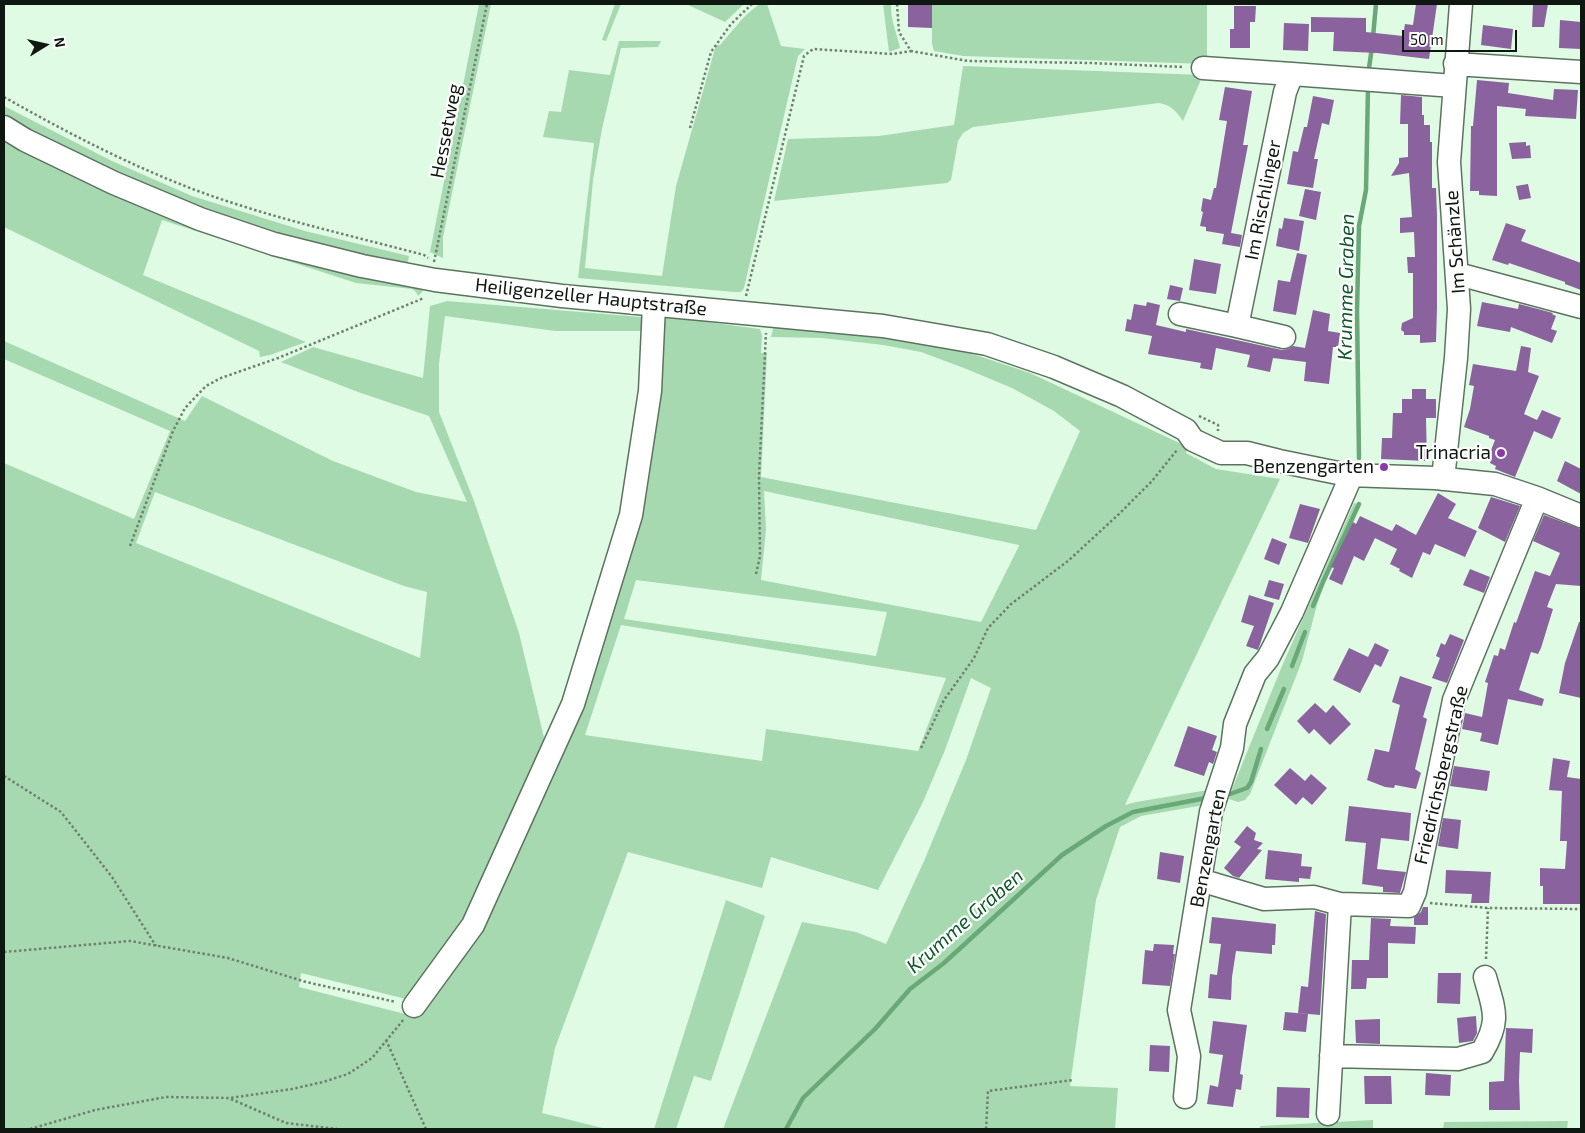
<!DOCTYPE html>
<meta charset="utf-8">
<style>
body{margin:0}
#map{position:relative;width:1585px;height:1133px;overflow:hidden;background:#e0fbe4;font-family:"Exo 2",sans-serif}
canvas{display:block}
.frame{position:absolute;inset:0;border:5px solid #0f1810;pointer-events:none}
.north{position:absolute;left:20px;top:20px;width:50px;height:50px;-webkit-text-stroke:4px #fff;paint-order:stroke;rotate:80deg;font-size:14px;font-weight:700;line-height:20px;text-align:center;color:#0f1810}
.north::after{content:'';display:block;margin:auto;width:18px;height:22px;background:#0f1810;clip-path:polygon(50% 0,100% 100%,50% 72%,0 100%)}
.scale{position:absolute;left:1402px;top:30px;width:115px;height:22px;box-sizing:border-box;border:2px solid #0f1810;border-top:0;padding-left:6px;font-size:15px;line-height:18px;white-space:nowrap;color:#0f1810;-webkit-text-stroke:4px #fff;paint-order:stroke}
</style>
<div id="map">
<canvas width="1585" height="1133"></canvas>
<div class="frame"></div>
<div class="north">N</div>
<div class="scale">50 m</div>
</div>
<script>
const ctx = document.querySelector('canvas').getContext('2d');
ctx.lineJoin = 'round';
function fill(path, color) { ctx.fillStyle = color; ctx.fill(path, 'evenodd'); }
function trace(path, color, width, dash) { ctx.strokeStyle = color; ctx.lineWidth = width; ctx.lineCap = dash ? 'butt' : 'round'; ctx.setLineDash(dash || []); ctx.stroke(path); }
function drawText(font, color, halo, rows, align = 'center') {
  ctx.font = font + ' "Exo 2",sans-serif'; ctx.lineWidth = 4.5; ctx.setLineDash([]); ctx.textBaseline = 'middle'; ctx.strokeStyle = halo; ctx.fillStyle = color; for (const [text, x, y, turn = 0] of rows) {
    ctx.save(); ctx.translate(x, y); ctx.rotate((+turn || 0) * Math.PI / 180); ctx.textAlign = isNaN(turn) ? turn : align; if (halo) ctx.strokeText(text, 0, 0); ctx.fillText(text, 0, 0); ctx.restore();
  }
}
fill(new Path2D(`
 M479,4H491L443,237V258L430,252Z
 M615,4H621L606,41L602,40Z
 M686,4H744L725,22Z
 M759,4H767L781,46L805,49L798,56L793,77L744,288L741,292H734L578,278L594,143L543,137L549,111L561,112L569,70L610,75L619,41H661L658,47L621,48L602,129L593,180L585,268L662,276L676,186L716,45H720L744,17Z
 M883,4H891C890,19 897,33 900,48L889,52Z
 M932,4H1207V64L963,56L934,51L932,44Z
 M963,66L1203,75L1183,121C1176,111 1171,105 1159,103L973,127L963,133L958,141L951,180L947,183L774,201L788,139L879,136L954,125Z
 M4,106L112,161L192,196L305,231L409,256L407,268L315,247L170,201L4,119Z
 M4,137L421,288L423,291L418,296L416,292L412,289L356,283L162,220L143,275L306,342L270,355L260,357L259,351L4,227Z
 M447,301L642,317L643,331H555L445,316L439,364V412L474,501L519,633L547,750L481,890L451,943L410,1000L301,973L299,987L417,1017L479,926L599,636L661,320L669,317L760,329L762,335L761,353H767L761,477L1036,530L1080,431L1054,411L1012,388L964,368L921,352L883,345L822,338L771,337L774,325L918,340L979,356L1030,373L1188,447L1186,453L1216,469L1280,479L1125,805L1136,802L1208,790L1204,805L1141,816L1120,827L1096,900L1070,1086L1118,1088L1115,1129H723L802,922L856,932L886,944L924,861L966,760L991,688L971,678L945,750L923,802L878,890L771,857L762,888L628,852L555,1048L542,1113L607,1129H4V463L134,519L170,431L4,359V341L185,421L202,396L333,461L416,492L467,502L429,416L358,392L281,362L313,347L423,378L430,306ZM764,491L1019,545V546L981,622L761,580L766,529ZM155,492L404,586L427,592L420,658L136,543ZM636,580L887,612L876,656L624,619ZM621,625L946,678L918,751L766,729L762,761L585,735Z
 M1354,503L1359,504V507L1327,577L1317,605L1302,661L1250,794L1245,800L1238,802L1229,799L1230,794L1282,666Z
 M726,900L765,916L711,1081L694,1076L676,1129H654Z
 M1373,1120V1129H1260V1126Z
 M1568,1121L1567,1129H1443L1444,1122Z`), '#a7d9b0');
trace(new Path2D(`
 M1373,37L1376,4
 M1369,68L1372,47
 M1359,458L1357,310L1359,226L1366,190L1368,87
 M1313,606L1323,582L1359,504
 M1292,666L1305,632
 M1267,729L1284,689
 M1230,794L1247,788L1251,782L1261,749
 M786,1129L803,1098L875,1029L910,989L944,963L1062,855L1106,826L1133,812L1206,798`), '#69a877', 4.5);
fill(new Path2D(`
 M908,4H932V28L908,27Z
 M1416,4H1437L1429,59L1377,53L1333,51L1334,32H1311V17L1366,18V32L1403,36L1405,24L1413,25Z
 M1533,4H1548L1544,27H1532Z
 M1234,6H1256L1255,22H1250V48H1230V29H1234Z
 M1560,20L1581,22V49L1559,48Z
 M1284,23L1309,24L1308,51L1283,50Z
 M1483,25L1513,29L1511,49L1481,45Z
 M1477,80L1509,83L1508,93L1553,100L1554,89L1578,90L1576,119L1525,116L1526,109L1497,106V196L1479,195V191H1470L1471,126H1473Z
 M1225,87L1252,91L1243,145H1248L1231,233L1242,235L1240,247L1222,244L1224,234L1206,231V227L1200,226L1203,212L1201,211L1203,198L1211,200L1214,188H1216L1227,121L1219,120Z
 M1401,95L1422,97V115H1424V125H1430V142H1432V188H1436L1437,215V308L1436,342L1420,343V335H1404V332L1401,330L1402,323L1413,318V273H1408L1407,257H1415L1414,232L1400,233V218L1412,217L1409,173L1391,176L1399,163V158L1408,157V124H1400Z
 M1313,96L1334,100L1329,125L1322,123L1314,159H1318L1313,188L1287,184L1293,151L1298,152L1304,127H1307Z
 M1526,142V146L1530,145L1531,158L1512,159L1509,143Z
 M1528,184L1531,198L1519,200L1516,186Z
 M1305,189L1321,192L1316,220L1299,216Z
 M1284,218L1304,221L1299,251L1276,246L1279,228L1282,229Z
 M1506,223L1526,230L1521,241L1581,263V290L1565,284V282L1509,263L1508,265L1492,260Z
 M1297,253L1307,255L1296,315L1273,311L1278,280L1290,282Z
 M1194,259L1221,264L1216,294L1189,290Z
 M1170,285L1183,288L1180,301L1167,299Z
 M1147,302L1160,305L1156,325L1186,332V329L1282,350L1288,349L1293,346L1305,348L1313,310L1330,314L1328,331L1340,333L1338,347H1333L1329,384L1304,381L1306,362L1273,358L1270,372L1247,367L1250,355L1216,348L1212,370L1200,368L1201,363L1148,354L1152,336L1125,331L1127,319L1131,320L1134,304L1146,306Z
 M1482,302L1518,309L1519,304L1553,313L1552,314L1556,316L1551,329L1557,331L1552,343L1511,327L1510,332L1477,326Z
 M1521,346L1531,348L1528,372L1539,376L1524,414L1537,420L1542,410L1561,418L1552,439L1534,431L1515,477L1495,469L1496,466L1490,463L1491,460L1488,458L1495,440L1489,438V436L1464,427L1470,409L1474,386L1469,385L1473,364L1516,371Z
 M1412,389H1426V399H1436V418H1426L1427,461L1381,459L1382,438H1392L1393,413H1402V399H1412Z
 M1565,461L1581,469V494L1557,481Z
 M1438,493L1456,504L1448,518L1477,531L1465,557L1435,544L1430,555L1423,552L1412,578L1399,571L1400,569L1390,564L1397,549L1375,538L1364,561L1354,556L1342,585L1329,579L1334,568L1331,567L1353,522L1356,524L1360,516L1392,531L1396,524L1416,535Z
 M1491,497L1520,506L1505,542L1478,528Z
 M1300,504L1320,509L1308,543L1289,538Z
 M1544,515L1581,529V586L1556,584L1547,607L1553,609L1541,648L1538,654L1531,652L1519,690L1544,699L1542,706L1508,699L1498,745L1480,741L1482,733L1462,729L1465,713L1482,717L1488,683L1485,682L1494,655L1498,656L1500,648L1505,650L1514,622L1516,623L1535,571L1550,576L1560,553L1533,541Z
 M1272,538L1287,544L1279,565L1264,559Z
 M1470,569L1490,577L1484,593L1463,585Z
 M1269,580L1284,584L1279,600L1264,596Z
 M1249,595L1274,603L1258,650L1246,646L1254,626L1241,622Z
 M1579,622H1581V698L1559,693L1565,663Z
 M1450,634L1464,640L1447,683L1432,678L1440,658L1436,656L1441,643L1445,645Z
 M1375,643L1389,650L1381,667L1375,664L1360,693L1333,680L1349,648L1368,657Z
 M1400,676L1432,687L1423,717L1427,719L1415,769L1421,773L1416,789L1395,785L1394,788L1385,787L1367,780L1375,749L1389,752L1400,705L1392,702Z
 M1315,703L1326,713L1333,705L1351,724L1330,745L1314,729L1309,734L1297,721Z
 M1188,726L1217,736L1212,750L1217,752L1213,764L1209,762L1204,776L1174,766Z
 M1553,758L1570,761L1567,777L1581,779V904H1543V886H1540V868L1565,869L1567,841H1560L1562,791L1549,790Z
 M1454,766L1490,771L1487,791L1450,786Z
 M1290,768L1305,781L1311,774L1327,788L1312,805L1303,797L1296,805L1274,785Z
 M1349,806L1411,813L1409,841L1381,838L1377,869L1406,872L1400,893L1383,892V887L1362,884L1366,843L1345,841Z
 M1443,818L1461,820L1458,849L1438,846Z
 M1247,826L1256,833L1254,840L1263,843L1257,849L1262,850L1239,878L1233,876L1224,868L1241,847L1234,842Z
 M1268,850L1302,854L1301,866L1312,867L1310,879L1299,878V882L1265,879Z
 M1160,852L1184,856L1180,883L1157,879Z
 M1446,870L1491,872L1489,903H1471L1472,894L1445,893Z
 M1423,907H1428V925H1414V918L1421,912Z
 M1315,911L1326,914L1320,1015L1298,1013L1301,986L1308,987Z
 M1212,917L1276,924L1275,945H1272V954L1236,951L1232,977L1231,1000L1208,998L1210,974L1217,975L1221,944L1209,943Z
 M1371,918L1391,919L1390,926L1416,927L1415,944L1388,943V978H1367L1366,989H1351L1352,960H1369Z
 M1154,944L1174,945L1173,954H1175L1170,986L1142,984L1145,950L1153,951Z
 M1438,973H1461L1460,1004L1437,1003Z
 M1285,1012L1308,1014L1306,1032L1283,1030Z
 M1476,1016L1477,1033L1473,1041L1459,1043L1457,1018Z
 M1380,1019V1044L1356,1043L1355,1020Z
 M1213,1021L1247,1025L1240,1074L1243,1075L1241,1090L1236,1089L1233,1107L1207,1104L1210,1085L1218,1087L1223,1055L1209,1053Z
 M1506,1028L1533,1029L1532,1053L1520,1052L1519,1081L1520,1110H1489V1082L1504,1081Z
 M1150,1045L1170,1046L1169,1072L1149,1071Z
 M1426,1073L1451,1075L1450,1096L1425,1095Z
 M1364,1076H1391L1392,1104H1365Z
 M1277,1087L1310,1088L1309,1118L1276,1117Z`), '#8a629d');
const minor = new Path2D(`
 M1455,64L1581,72
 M1203,68L1292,74
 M4,127L25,140L114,183L200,219L274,244L362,266L435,280L562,296L883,326L987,344L1054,367L1122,396L1186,430L1193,440L1221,453H1247L1279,461L1348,475L1435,478L1495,484L1537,498L1581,516
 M1458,274L1581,307
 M1180,314L1237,326L1285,92L1292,74L1454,86
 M1237,326L1284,337
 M1443,479L1456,358L1459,309L1449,162L1461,4
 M1200,880L1264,899L1314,897L1340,904L1409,906L1415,892L1454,700L1537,498
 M414,1006L473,925L573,704L631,515L650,391L654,305
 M1331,1056L1458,1059L1482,1052C1501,1020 1494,1010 1485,977
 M1185,1097L1189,1056L1179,1010L1211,812L1232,748L1235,724L1255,674L1268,658L1292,612L1349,481L1348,475
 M1328,1114L1340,904`);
trace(minor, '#5c7360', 25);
trace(new Path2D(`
 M897,4L899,32L911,51L968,61L1090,63L1184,67
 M4,97C66,132 131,166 198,191C271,218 349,235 424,255L428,258
 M690,128L711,52L731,24L752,4
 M434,262L487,4
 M746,296L804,56L813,49L893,54L911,51
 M1199,416L1218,425V431
 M130,546L173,431L185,408L206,386L221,378L278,358L424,298
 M756,574L760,556L759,476L766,333
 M921,748L944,700L974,658L988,628L1011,604L1068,561L1119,514L1152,481L1177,450
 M4,776L61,812L112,877L156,946
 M1430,903L1488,908L1581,909
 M4,952L130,941L228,958L306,982L396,1002
 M1486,959L1488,908
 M386,1040L426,1129
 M231,1099L286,1123L337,1129
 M30,1129L95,1110L166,1097L230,1098L292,1089L323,1082L348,1074L372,1058L404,1019
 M986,1129L988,1091L1073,1080`), '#6f8071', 2.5, [2.5, 2.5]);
trace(minor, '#fff', 22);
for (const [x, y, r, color] of [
 [1501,453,5,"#893aaa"],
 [1384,467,5,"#893aaa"]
]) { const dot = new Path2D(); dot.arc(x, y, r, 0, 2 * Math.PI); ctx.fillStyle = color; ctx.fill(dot); trace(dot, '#fff', 2); }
drawText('19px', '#0f1810', '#fff', [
 ["Hessetweg",446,131,-79],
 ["Im Rischlinger",1263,200,-79],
 ["Im Schänzle",1455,242,-94],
 ["Heiligenzeller Hauptstraße",591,297,6],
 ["Friedrichsbergstraße",1441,775,-77],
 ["Benzengarten",1208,848,-79]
]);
drawText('19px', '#0f1810', '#fff', [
 ["Trinacria",1491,453],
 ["Benzengarten",1374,467]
], 'right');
drawText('italic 20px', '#105829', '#fff', [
 ["Krumme Graben",1346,287,-89],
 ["Krumme Graben",965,921,-41]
]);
</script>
